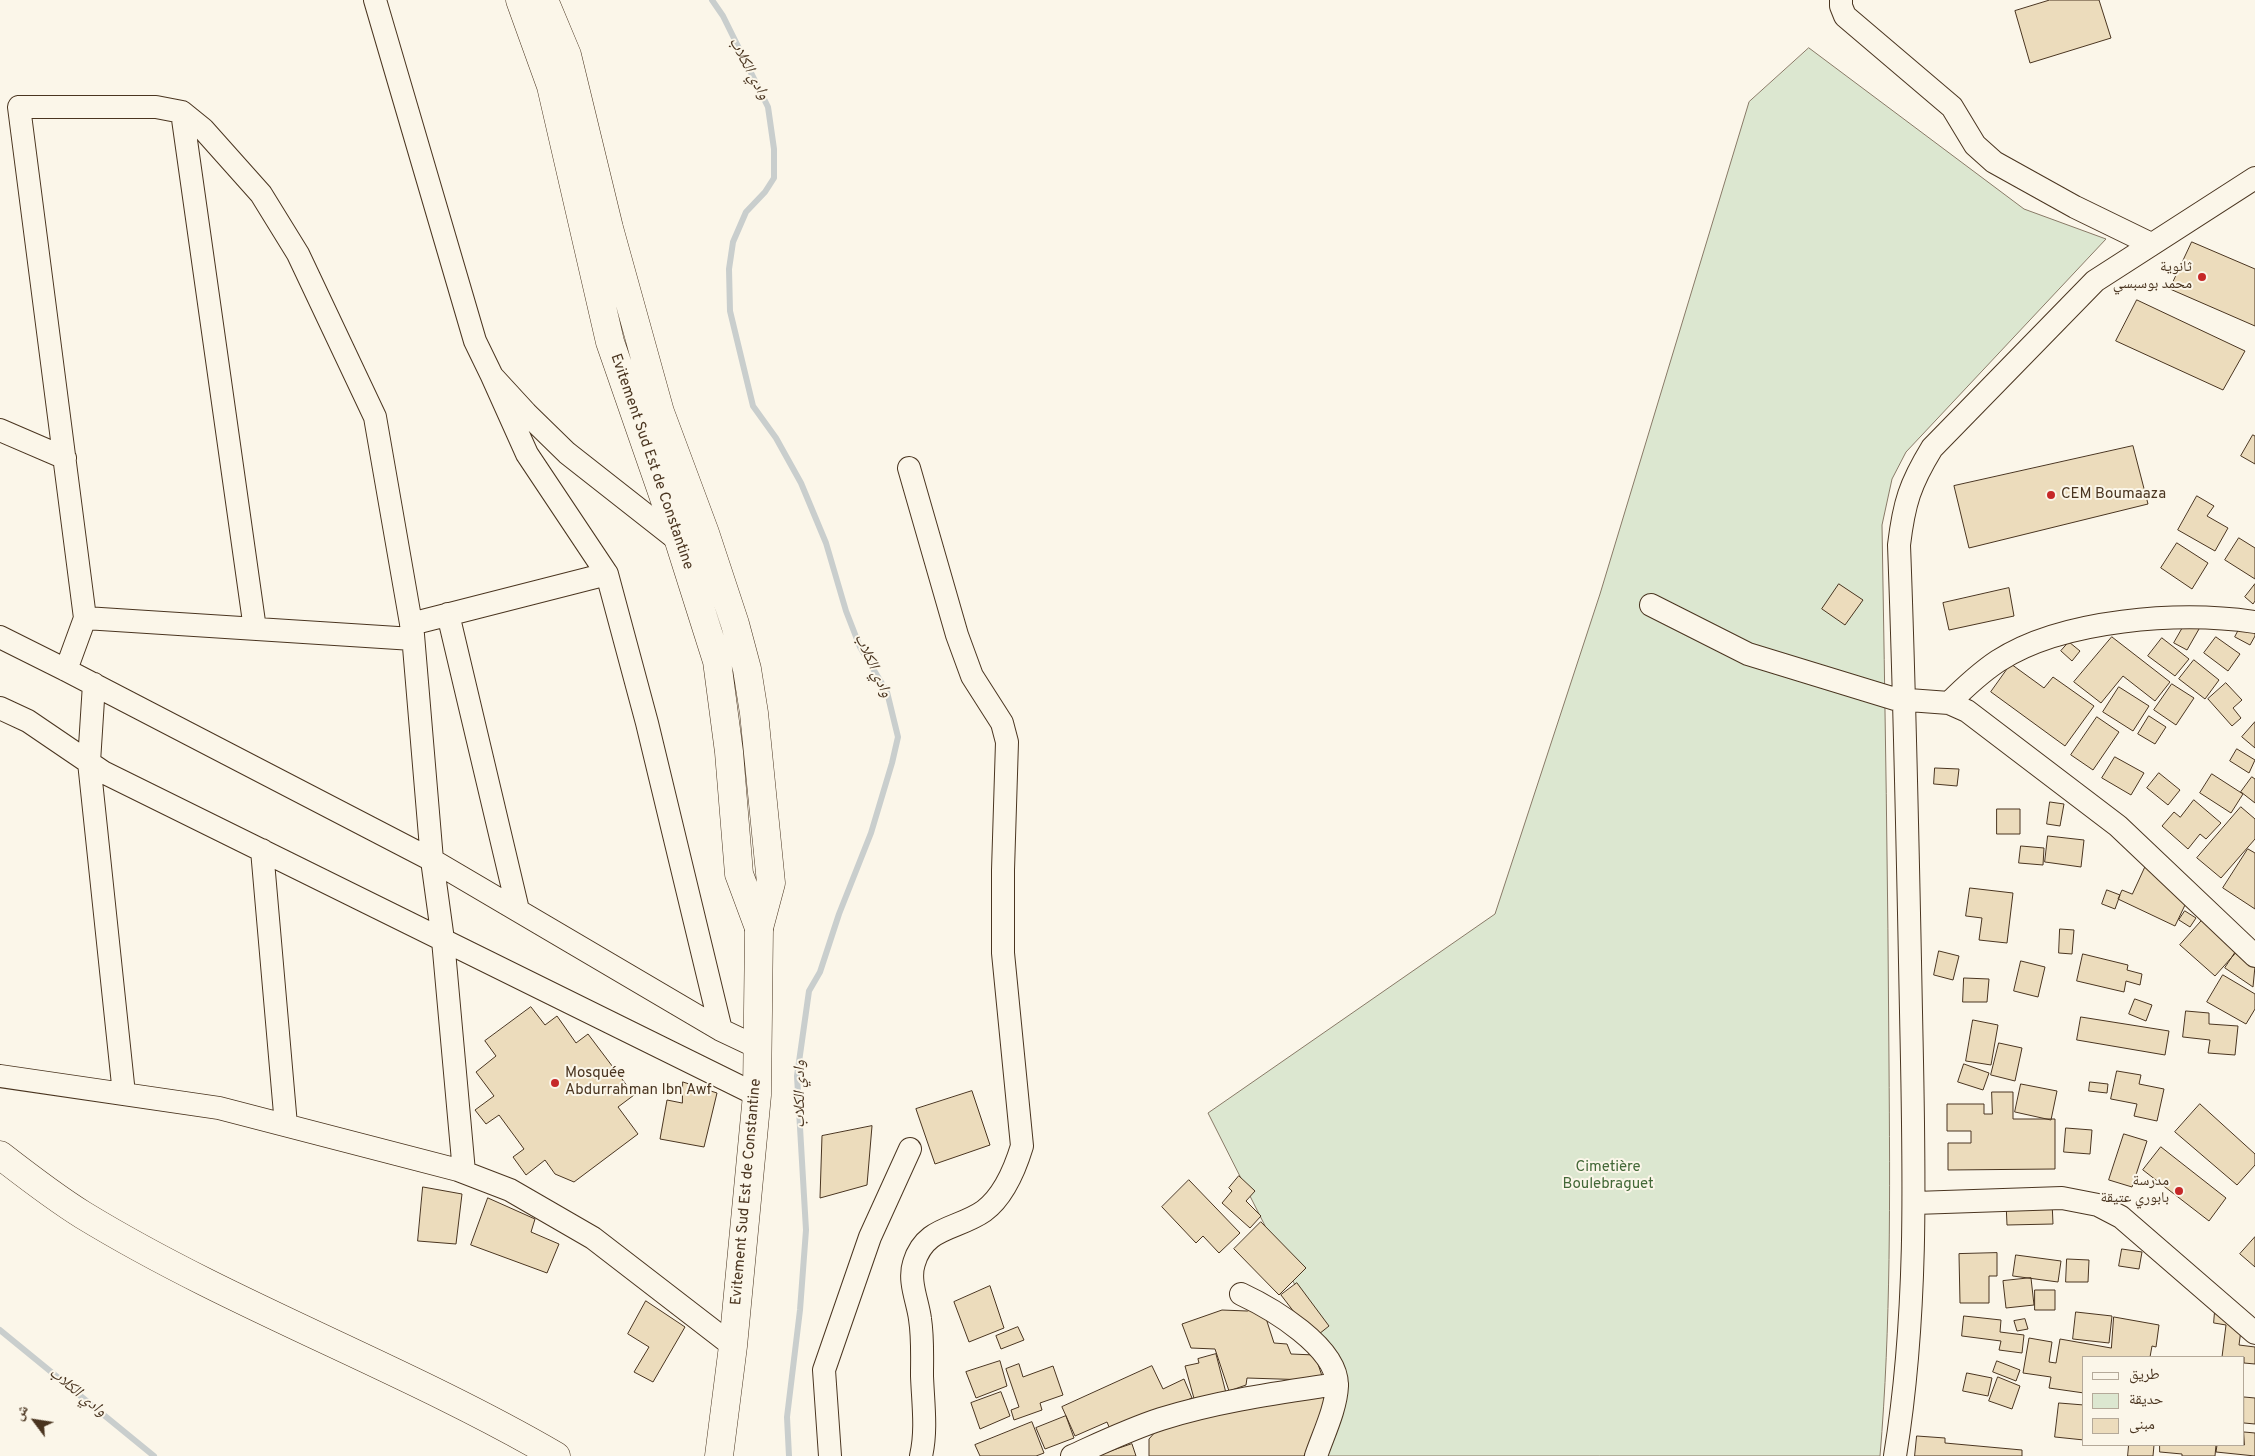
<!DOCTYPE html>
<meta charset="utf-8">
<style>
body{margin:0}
#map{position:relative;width:2255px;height:1456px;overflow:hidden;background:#fbf6e9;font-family:Overpass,"Noto Naskh Arabic",sans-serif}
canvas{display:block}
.legend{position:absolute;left:2082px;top:1356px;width:162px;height:90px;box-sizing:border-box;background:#fbf6e9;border:1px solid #b4a999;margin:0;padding:6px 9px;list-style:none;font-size:15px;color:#4a3520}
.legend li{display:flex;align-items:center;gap:10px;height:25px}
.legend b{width:25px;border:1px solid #b4a999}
.north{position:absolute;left:10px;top:1396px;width:50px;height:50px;-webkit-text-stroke:4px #fbf6e9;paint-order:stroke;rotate:301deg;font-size:14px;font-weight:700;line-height:20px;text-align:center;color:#4a3520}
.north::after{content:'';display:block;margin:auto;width:18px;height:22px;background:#4a3520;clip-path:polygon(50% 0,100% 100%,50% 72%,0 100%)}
</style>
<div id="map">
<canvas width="2255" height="1456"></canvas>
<ul class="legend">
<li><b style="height:6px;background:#fbf6e9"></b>طريق</li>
<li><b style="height:14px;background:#dce7d0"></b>حديقة</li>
<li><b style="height:14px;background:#ecdcbc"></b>مبنى</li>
</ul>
<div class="north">ش</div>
</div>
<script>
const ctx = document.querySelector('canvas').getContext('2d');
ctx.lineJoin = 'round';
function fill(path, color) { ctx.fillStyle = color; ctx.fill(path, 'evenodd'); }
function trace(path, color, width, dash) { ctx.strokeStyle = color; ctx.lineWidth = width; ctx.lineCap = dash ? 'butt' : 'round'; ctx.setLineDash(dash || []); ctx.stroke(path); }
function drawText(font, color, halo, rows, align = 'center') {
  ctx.font = font + ' Overpass,"Noto Naskh Arabic",sans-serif'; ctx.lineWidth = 4; ctx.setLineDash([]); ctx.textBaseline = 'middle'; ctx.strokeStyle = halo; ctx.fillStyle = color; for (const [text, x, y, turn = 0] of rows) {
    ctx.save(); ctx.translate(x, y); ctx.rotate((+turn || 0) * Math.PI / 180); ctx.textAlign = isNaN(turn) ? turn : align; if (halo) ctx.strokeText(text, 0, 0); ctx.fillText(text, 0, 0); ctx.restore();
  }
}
const green = new Path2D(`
 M1809,48L2024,209L2106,239L1906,452L1892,479L1882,525C1885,704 1888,883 1889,1063C1890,1194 1891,1325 1880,1456H1319L1345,1384L1208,1113L1495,914L1600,594L1749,102Z`);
fill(green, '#dce7d0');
trace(green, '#887966', 1);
trace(new Path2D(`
 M712,0L723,16L768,107L774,149V178L765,192L746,212L733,242L729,269L730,311L753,406L776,438L801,483L826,543L846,611L860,647L887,692L898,737L892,763L871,833L839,914L820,972L809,991L797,1076L806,1230L800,1310L787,1417L789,1456
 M0,1330L154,1456`), '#c9cecd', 6);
const building = new Path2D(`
 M2050,0H2099L2111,38L2030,63L2015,11Z
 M2192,242L2255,269V326L2170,289Z
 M2137,300L2245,351L2223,390L2116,341Z
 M2253,435L2255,436V464L2241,456Z
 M2133,446L2148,504L1969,548L1954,486Z
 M2197,496L2214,506L2207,516L2228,528L2215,551L2178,530Z
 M2239,538L2255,548V579L2225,560Z
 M2177,543L2208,563L2192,589L2161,568Z
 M1839,584L1863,600L1845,625L1822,609Z
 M2255,584V601L2253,604L2245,597Z
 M2009,588L2014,616L1949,630L1943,603Z
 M2186,622L2199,629L2187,650L2174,643Z
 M2243,622L2255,629V636L2250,645L2235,637Z
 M2112,637L2170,682L2155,701L2123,676L2101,703L2074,682Z
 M2216,637L2240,654L2228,671L2204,653Z
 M2162,638L2189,659L2175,676L2148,656Z
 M2069,642L2080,651L2072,661L2061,651Z
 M2194,660L2219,680L2205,699L2179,679Z
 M2011,664L2044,688L2053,677L2094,706L2065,746L1991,692Z
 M2226,683L2242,700L2233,708L2241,718L2232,726L2208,699Z
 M2172,684L2194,698L2176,725L2154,710Z
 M2119,687L2149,706L2133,731L2103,712Z
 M2149,716L2166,727L2155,744L2138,734Z
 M2097,717L2119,732L2093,770L2071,755Z
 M2255,722V748L2242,737Z
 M2237,749L2255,760L2249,773L2230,761Z
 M2115,757L2144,773L2131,795L2102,778Z
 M1935,768L1959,769L1957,786L1934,784Z
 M2159,773L2180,790L2168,805L2147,788Z
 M2212,774L2243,794L2231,813L2200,793Z
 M2252,777L2255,779V803L2241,792Z
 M2194,800L2221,823L2206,839L2200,834L2188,849L2162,826L2174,812L2180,817Z
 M2050,802L2064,804L2060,826L2047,824Z
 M2241,807L2255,819V839L2221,878L2197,858Z
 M1997,809H2020V834H1997Z
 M2048,836L2084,840L2081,867L2045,862Z
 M2021,846L2044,848L2043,865L2019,863Z
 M2248,849L2255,853V909L2223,888Z
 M2148,861L2195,884L2175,926L2118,899L2122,890L2132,894Z
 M1970,888L2013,893L2007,943L1979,940L1982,918L1966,916Z
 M2107,890L2120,895L2115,909L2102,904Z
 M2185,911L2196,918L2190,927L2179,920Z
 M2205,917L2240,948L2215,976L2180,945Z
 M2060,929L2074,930L2072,954L2059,953Z
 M1939,951L1959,956L1953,980L1934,975Z
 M2235,953L2255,966L2253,987L2225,968Z
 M2083,954L2128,965L2127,970L2142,974L2140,985L2126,981L2124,992L2077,981Z
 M2021,961L2045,967L2038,997L2014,991Z
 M2223,975L2255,994V1009L2246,1024L2207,1002Z
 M1964,978L1989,979L1987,1002H1963Z
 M2135,999L2152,1005L2146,1021L2129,1014Z
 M531,1007L545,1025L557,1016L576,1043L588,1034L634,1095L618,1107L638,1134L574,1182L555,1174L545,1160L526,1175L513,1157L524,1149L499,1115L486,1124L475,1110L494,1096L476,1072L496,1056L485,1041Z
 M2186,1011L2209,1013V1024L2238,1026L2235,1055L2208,1053L2210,1040L2183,1037Z
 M2081,1017L2169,1031L2165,1055L2077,1040Z
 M1973,1020L1998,1025L1991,1065L1966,1061Z
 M1999,1043L2022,1048L2015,1081L1991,1075Z
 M1964,1064L1989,1073L1983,1090L1958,1082Z
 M2117,1071L2141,1075L2139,1084L2164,1089L2157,1121L2134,1116L2137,1104L2111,1099Z
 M683,1082L717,1093L704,1147L660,1139L667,1100L682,1103Z
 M2090,1082L2108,1084L2107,1093L2089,1091Z
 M2021,1084L2057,1091L2051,1120L2015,1112Z
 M972,1091L990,1145L935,1164L916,1109Z
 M1992,1092H2013V1119H2055V1169L1948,1170V1143H1971V1131H1947V1104H1984V1114H1992Z
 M2200,1104L2255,1154V1165L2237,1185L2175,1132Z
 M872,1126L867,1185L820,1198L822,1136Z
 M2066,1128L2092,1130L2090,1154L2064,1152Z
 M2124,1134L2147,1141L2132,1187L2109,1180Z
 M2161,1147L2226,1198L2209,1221L2143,1170Z
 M1239,1176L1255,1191L1246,1201L1261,1216L1250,1228L1222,1203L1232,1191L1229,1188Z
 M1189,1180L1240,1233L1219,1253L1203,1236L1196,1243L1162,1207Z
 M423,1187L462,1194L456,1244L418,1241Z
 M488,1198L535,1219L531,1232L559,1244L547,1273L471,1245Z
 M2052,1201L2053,1224L2007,1225L2006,1202Z
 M1261,1222L1306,1268L1279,1295L1234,1249Z
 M2255,1237V1267L2240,1254Z
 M2122,1249L2142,1252L2139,1269L2119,1266Z
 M1997,1253V1276H1989V1303H1960L1959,1254Z
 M2016,1255L2061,1261L2058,1282L2013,1276Z
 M2067,1259L2089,1260L2088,1282H2066Z
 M2031,1278L2034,1305L2006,1308L2003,1281Z
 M1297,1283L1329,1326L1314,1338L1281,1295Z
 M990,1286L1004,1328L969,1342L954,1302Z
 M2035,1290H2055V1310H2035Z
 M646,1301L685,1327L653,1382L634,1372L649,1347L628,1334Z
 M1262,1306L1274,1343L1287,1344L1291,1354L1315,1355L1322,1376L1310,1380L1247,1378L1246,1385L1229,1391L1215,1349L1191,1348L1182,1324L1222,1310L1247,1311Z
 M2215,1311L2243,1315L2239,1345L2255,1347V1364L2244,1363V1357H2222L2226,1325L2214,1323Z
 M2076,1312L2112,1316L2109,1343L2073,1339Z
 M1964,1316L2001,1320L2000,1332L2024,1335L2022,1353L1999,1350L2001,1341L1962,1336Z
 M2114,1317L2159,1325L2156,1347L2152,1346L2150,1357H2084V1393L2049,1388L2051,1377L2023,1373L2029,1338L2052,1342L2049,1362L2056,1363L2060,1339L2111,1348Z
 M2025,1319L2028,1329L2017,1331L2014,1321Z
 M1018,1327L1024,1340L1001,1349L996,1336Z
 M1216,1354L1226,1393L1195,1402L1185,1366L1199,1363L1198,1359Z
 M1000,1361L1007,1386L976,1398L966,1372Z
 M1997,1361L2020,1370L2016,1381L1993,1372Z
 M1019,1364L1023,1377L1053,1366L1063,1395L1040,1403L1042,1410L1014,1420L1011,1410L1019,1407L1006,1369Z
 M1152,1366L1163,1389L1184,1379L1192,1398L1112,1434L1107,1422L1075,1436L1062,1407Z
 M1967,1373L1992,1378L1988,1396L1963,1391Z
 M1998,1377L2020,1386L2012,1409L1989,1401Z
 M1001,1392L1010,1416L980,1429L971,1403Z
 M1284,1395L1329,1397L1304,1456H1149V1439L1164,1422Z
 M2244,1397L2255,1398V1424L2244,1423Z
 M2059,1403L2084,1405V1440L2055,1437Z
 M1066,1416L1074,1438L1045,1449L1036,1428Z
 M1032,1422L1044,1453L1036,1456H980L975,1445Z
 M2244,1432L2255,1433V1456L2216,1452L2217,1445H2244Z
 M1917,1436L1945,1438V1443L2022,1450V1456H1915Z
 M1132,1444L1136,1456H1096Z
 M2129,1445H2154L2153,1456H2128Z
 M2160,1445H2216L2215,1456H2182V1454L2160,1452Z`);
fill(building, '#ecdcbc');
trace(building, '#4a3520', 1);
const minor = new Path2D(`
 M375,0L475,341L492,376L526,413L567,453L679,541L684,539
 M1841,0V6L1845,16L1952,107L1975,145L1994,162L2075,207L2151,244
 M182,112L255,629
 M492,376L527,454L607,574L647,723L721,1030
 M0,430L65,458
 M909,468L957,635L972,676L1002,723L1007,742L1003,870V953L1022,1146C1015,1169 1004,1196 984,1211C957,1230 925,1226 914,1263C908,1281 918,1302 920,1319C923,1338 922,1357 922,1376C923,1403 927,1430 921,1456
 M1651,605L1748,654L1895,699L1949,703L1967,711L2118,826L2255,956
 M448,614L518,910
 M85,618L413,639
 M411,624L607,574
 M0,637L66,670L432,860L721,1030L757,1047
 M66,670L85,618L19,107H156L182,112L203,129L261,194L298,254L375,417L413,635L432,860L443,940L464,1172
 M94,684L89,762L124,1094
 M1949,703C1964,688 1980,673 1998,661C2063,619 2180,611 2255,622
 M0,708L28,721L103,772L757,1095
 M262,850L286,1125
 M0,1076L219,1108L458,1170L510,1190L593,1238L733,1346
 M1915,1203L2062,1198L2098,1205L2121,1217L2255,1333
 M1241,1294C1271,1308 1338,1347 1337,1386C1336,1409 1323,1435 1316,1456
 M830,1456L824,1370L870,1237L910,1149
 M1072,1456C1101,1443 1130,1429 1161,1419C1218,1401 1278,1393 1337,1384
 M1895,1456C1919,1309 1914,1161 1911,1012C1908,857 1905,701 1899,545C1904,503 1910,484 1932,448L2095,281L2255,178`);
const major = new Path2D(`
 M0,1155C27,1176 54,1197 83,1215C234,1307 403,1367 556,1456
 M719,1456L733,1346L757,1095L759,928`);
const highway = new Path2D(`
 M520,0L551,86L610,342L679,541L717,661L729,752L739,874L759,928
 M544,0L567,55L609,228L660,412L705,533L735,624L747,669L754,713L771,883L759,928`);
trace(minor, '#4a3520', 24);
trace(major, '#4a3520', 29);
trace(highway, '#4a3520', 29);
trace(minor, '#fbf6e9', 22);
trace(major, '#fbf6e9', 28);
trace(highway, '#fbf6e9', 28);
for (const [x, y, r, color] of [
 [2202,277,5,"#c62828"],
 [2051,495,5,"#c62828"],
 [555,1083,5,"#c62828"],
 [2179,1191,5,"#c62828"]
]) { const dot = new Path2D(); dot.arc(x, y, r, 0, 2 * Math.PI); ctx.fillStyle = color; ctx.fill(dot); trace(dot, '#fbf6e9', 2); }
drawText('15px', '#4a3520', '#fbf6e9', [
 ["ثانوية",2192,268],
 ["محمد بوسبسي",2192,285],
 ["CEM Boumaaza",2061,495,"left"],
 ["Mosquée",565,1074,"left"],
 ["Abdurrahman Ibn Awf",565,1091,"left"],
 ["مدرسة",2169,1182],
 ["بابوري عتيقة",2169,1199]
], 'right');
drawText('15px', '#4a3520', '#fbf6e9', [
 ["Evitement Sud Est de Constantine",651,462,71],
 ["Evitement Sud Est de Constantine",747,1192,-85]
]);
drawText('15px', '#436837', '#fbf6e9', [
 ["Cimetière",1608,1168],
 ["Boulebraguet",1608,1185]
]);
drawText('italic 16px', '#4a3520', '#fbf6e9', [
 ["وادي الكلاب",748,69,62],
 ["وادي الكلاب",872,666,65],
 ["وادي الكلاب",801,1094,-90],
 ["وادي الكلاب",77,1393,39]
]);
</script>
